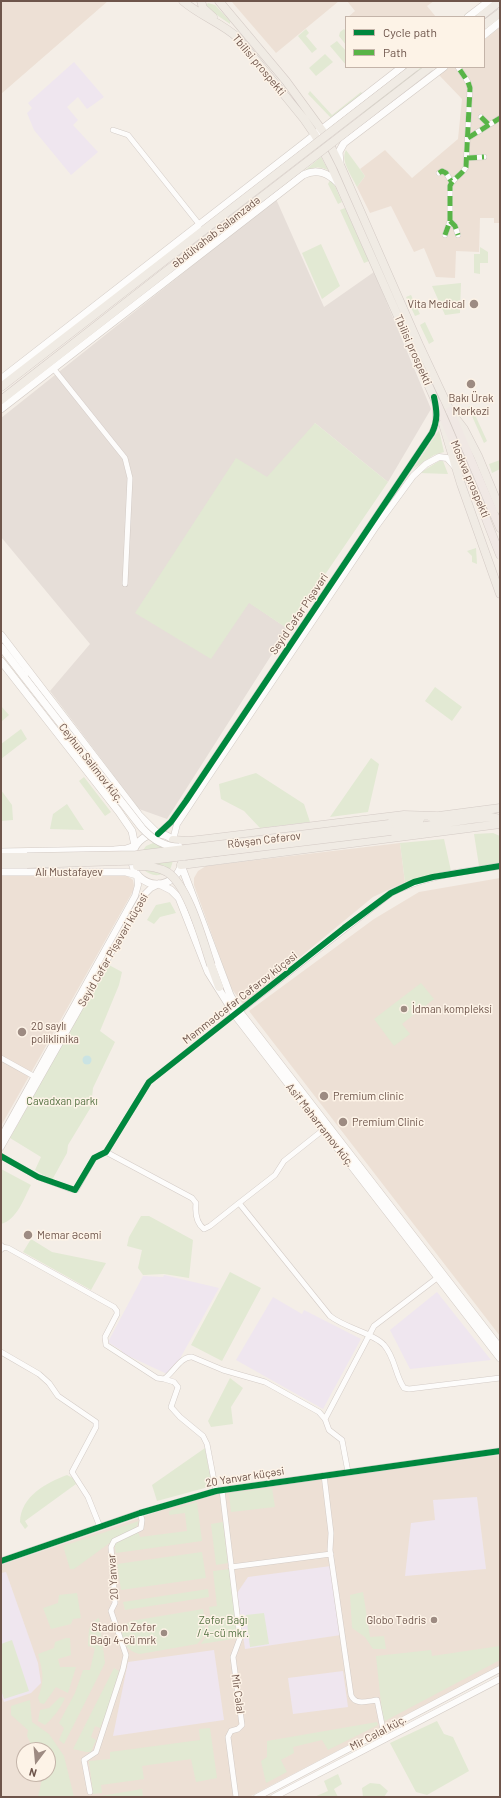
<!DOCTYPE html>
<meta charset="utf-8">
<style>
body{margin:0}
#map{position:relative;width:501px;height:1798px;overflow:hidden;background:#f4eee7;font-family:Barlow,sans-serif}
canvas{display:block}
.frame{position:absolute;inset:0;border:2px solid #6e554b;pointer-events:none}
.legend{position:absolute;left:345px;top:16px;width:140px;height:52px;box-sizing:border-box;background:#fdf3e7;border:1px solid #c4b4a9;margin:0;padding:5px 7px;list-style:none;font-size:12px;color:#6e554b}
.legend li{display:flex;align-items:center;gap:8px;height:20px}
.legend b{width:20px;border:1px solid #c4b4a9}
.north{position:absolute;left:16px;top:1742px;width:40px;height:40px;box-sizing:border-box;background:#fdf3e7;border:1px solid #c4b4a9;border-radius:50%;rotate:196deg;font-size:11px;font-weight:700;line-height:16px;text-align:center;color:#6e554b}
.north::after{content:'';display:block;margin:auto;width:14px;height:18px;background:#9d8b82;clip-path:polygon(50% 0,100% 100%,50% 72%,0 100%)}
</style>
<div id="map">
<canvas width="501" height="1798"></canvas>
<div class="frame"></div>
<ul class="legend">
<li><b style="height:5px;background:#00873e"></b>Cycle path</li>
<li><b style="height:5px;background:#59b447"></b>Path</li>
</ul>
<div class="north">N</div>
</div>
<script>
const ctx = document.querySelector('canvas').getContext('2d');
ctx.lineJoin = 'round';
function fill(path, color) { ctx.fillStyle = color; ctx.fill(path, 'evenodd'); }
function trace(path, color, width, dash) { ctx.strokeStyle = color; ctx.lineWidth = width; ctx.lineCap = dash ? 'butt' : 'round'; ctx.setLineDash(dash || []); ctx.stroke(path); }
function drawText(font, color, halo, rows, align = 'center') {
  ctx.font = font + ' Barlow,sans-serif'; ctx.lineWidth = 3; ctx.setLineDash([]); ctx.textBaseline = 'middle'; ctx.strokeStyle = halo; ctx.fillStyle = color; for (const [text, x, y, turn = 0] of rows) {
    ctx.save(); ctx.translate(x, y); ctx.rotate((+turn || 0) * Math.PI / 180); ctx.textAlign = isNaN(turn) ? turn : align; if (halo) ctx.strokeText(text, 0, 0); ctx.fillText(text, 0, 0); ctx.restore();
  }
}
fill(new Path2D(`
 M1,1H108L1,94Z
 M233,1H339L276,53L232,2Z
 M347,1H434L427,6L436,17H348L355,11Z
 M500,27V223H494V218H480L479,252L456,251L455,278L436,277L424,248L414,252L391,206L370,213L357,187L365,176L360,169L385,150L412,178L458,139L462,99L439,75L449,67H484V40Z
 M400,843L405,882L373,897L243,1004L231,988L194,885V878L198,871L206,866Z
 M1,875H126L133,880L134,886L133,891L1,1126Z
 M500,878V1336L249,1011L374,919L419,892Z
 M500,1455V1666L249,1797H1V1565L171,1507L218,1493ZM24,1750H48V1774H24Z`), '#ede0d5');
fill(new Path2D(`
 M276,199L324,307L374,272L431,409L388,482L315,423L249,602L288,629L167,819L139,809L50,691L90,644L1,537V418Z`), '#e6ded8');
fill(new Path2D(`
 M74,62L104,97L87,109L78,97L67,107L78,120L73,125L98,152L71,175L34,130L27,113L32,108L28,103Z
 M164,1275L219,1288L177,1364L167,1374L122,1353V1351L108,1342L143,1276L163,1277Z
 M437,1292L491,1360L410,1369L390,1330Z
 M273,1297L302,1314L304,1310L361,1339L323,1409L236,1360Z
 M477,1497L486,1569L405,1576L411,1523L435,1520L433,1500Z
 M331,1566L341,1635L245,1649L237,1593L248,1577Z
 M6,1572L38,1663L41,1683L31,1693L4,1702L1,1694V1573Z
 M214,1650L224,1720L113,1736L128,1662Z
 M343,1671L348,1707L293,1714L288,1678Z`), '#efe6ef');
fill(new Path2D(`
 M208,3L215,5L230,21V24L208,9L206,5Z
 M306,29L309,33L306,36L317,49L312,53L298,36Z
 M344,29L346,31V45L339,36L340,32Z
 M337,41L346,51V65L330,46Z
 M325,54L333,62L316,76L309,68Z
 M421,67H424L363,114L362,113Z
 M310,91L332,115L361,92L363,95L331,118L308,94Z
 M346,150L365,176L357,187C352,176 340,161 346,150Z
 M321,157L328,170C319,166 313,167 304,171Z
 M330,180L335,186L342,202L338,204L328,184Z
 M345,208L369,261L364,263L340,210Z
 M321,244L340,286L322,299L302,253Z
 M480,247L488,252V263H480V274L474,273V254H480Z
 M461,283L460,313L445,315L432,286Z
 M411,295L420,314L415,316L406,297Z
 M425,322L434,341L429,344L420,325Z
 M471,406L487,441L484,443L468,407Z
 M315,423L388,482L288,629L249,603L211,659L135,613L236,458L267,477Z
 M439,430L444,452L434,455L413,469Z
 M500,460V469L492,473L489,464Z
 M439,461H443L448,474L420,473Z
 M476,548L477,564L472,562V556L467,551Z
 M435,687L462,707L452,721L425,701Z
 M1,706L9,715L1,722Z
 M21,729L27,739L1,759V744Z
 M371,758L379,764L368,812L330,817Z
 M256,773L304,804L310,822L260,828L244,811L221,799L219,784Z
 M84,777L111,812L105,816L79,781Z
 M1,790L12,805L13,820L1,821Z
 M67,804L84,830L50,829L53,814Z
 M493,833L500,836V863L479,866L474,834Z
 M444,839L451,871L405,882L400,843Z
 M158,841L174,858L170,870C161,877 151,877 143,869L141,853L146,846Z
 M170,902L176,913L160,917L154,924L147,920L156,905Z
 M107,964L122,972L119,985L100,1031L115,1042L93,1088L91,1107L68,1145L67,1153L52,1180L35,1170L41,1157L10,1138Z
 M421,983L434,999L402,1024L410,1034L394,1046L374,1019Z
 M1,1169L31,1185C24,1198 17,1220 1,1224Z
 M141,1216H149L193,1240L189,1278L164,1274L143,1275L138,1268L142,1250L127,1246L129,1237Z
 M31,1239L52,1252L106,1263L91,1290L23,1252Z
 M230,1272L261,1288L222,1361L191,1345Z
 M230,1378L243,1388L231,1407L233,1424L211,1427L208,1421Z
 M205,1448L212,1486L157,1501L152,1485Z
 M67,1475L73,1478L81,1491L76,1484L25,1521L28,1526L25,1529L20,1522C21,1496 46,1483 67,1475Z
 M272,1488L275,1507L231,1512L229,1493Z
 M197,1502L202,1541L116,1553L114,1543L111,1542L74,1569H70L63,1546L139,1521L136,1528L140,1537L187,1531L185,1513L169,1515V1511Z
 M223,1522L228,1563L216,1565L211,1524Z
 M202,1552L206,1578L121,1590L117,1564Z
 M229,1569L239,1638L201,1644L208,1633V1622L211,1621L209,1607L217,1606L213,1571Z
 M208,1589L209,1597L125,1610L123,1602Z
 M363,1592L370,1637L384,1636L386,1649H373L365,1637L352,1628L350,1595Z
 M77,1593L81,1618L73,1619L71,1624L51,1629L43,1608L58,1603L59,1595Z
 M203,1609C205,1624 209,1633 197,1644L140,1654C122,1651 115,1630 131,1621Z
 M264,1613L269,1644L250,1647L246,1615Z
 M99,1618L105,1663L64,1744L59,1740L64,1728L59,1723L75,1693L83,1670H90L95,1648L88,1646C89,1634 87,1623 99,1618Z
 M66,1638H70L71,1655L58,1659L60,1667H76L68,1693L56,1687L44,1704L40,1703L38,1698C45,1680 43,1672 38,1654L54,1648L55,1642Z
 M12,1640L29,1691L4,1699L1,1690V1644Z
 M500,1646V1660L383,1722L376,1656L431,1650L432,1656Z
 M114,1668L119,1671L109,1706L100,1728L95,1726L91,1737L96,1740L91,1752H86L73,1749Z
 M60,1697L65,1698C60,1709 54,1717 45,1725L38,1721L40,1710L49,1708Z
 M30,1700L32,1722L49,1734L64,1756L74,1797H38L43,1774H48V1750H34L27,1736L28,1730L11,1715V1706Z
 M437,1721L444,1734L453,1737L469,1771L427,1795L416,1792L390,1743Z
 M377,1722L378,1725L328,1750L322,1740L293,1747L294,1753L281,1760L287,1772L266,1783L261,1761L267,1757V1741Z
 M210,1728L217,1778L196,1782L191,1759L142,1766L144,1779L101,1785L102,1793L93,1794L89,1761L110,1759V1752L200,1740L199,1729Z
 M338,1774L342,1784L334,1789L338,1797H314L328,1791L324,1781Z
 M370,1783L380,1784L388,1791L384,1797H363L362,1788Z
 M142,1789L143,1797H95Z`), '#e2e9d3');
fill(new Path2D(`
 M82.5 1060a4.5 4.5 0 1 1 9 0a4.5 4.5 0 1 1-9 0Z`), '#cae3e3');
const minor = new Path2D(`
 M481,117L489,125
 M113,130L128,135L199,224
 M468,138L500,118
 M467,158L484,157
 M439,173L442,171L446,173L451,181
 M450,221V186C453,178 462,175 466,167L470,88L468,82L458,67
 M445,235L450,221L455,226L458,235
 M53,368L125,458L130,478L125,584
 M1,1058L37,1078
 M323,1130L284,1161L275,1175L239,1203L330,1316C345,1328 375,1334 384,1345C395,1357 395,1375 404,1388L409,1389L500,1378
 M106,1152L192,1198L196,1203C195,1213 196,1223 204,1229L210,1226L239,1203
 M1,1156L38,1177L70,1189L76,1190L94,1158L106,1152L149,1082L236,1013
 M1,1247L8,1248L114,1307L117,1311V1314L105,1337L106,1345L157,1378L164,1379C173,1373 181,1356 192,1357L223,1370L265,1382L319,1412L325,1419L329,1430L342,1440L348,1472
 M1,1352L39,1374L49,1383L58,1396L96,1422V1427L72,1472L88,1497L100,1527
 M164,1379L174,1382L178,1387L171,1407L180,1417L203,1436L207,1444L216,1491
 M325,1419L374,1326L437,1278
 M324,1475L331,1533L330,1550L351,1695C355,1706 368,1701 377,1700L385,1739
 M222,1490L240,1638L233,1657L242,1725L238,1729L231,1731L228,1737L236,1797
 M231,1567L331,1554
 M90,1792L84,1760L96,1752L123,1669L126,1655L111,1611L115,1603L111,1547L114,1541L141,1528L142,1520L140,1513`);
const tertiary = new Path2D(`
 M158,834L171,822L186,801L432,433L436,423V407
 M173,840L177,824L206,780L375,528L413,476L426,464L439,457L447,458L455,467
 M239,1011L391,893C425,875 463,872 500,866
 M1,1137L135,896L138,885L137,875
 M1,1147L143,896L151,888L159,884
 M1,1246V1249
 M1,1561L140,1513L216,1491L500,1451
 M257,1797L500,1669
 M274,1797L500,1679`);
const secondary = new Path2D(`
 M468,17L489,1
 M484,35L500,22
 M340,163L339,152L344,143L444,67
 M1,379L402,67
 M1,409L303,175C317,168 328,173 338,183
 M1,635L139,815L158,834
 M1,647L25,678
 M1,661L119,812L132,831L135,846L126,849L114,850L1,852
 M132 859a25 25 0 1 1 50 0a25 25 0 1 1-50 0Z
 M181,865L230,995L239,1011L500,1348
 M1,872H126L137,875
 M159,884L171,890L179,898L208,972L235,1015L500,1358`);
const primary = new Path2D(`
 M183,1C200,16 222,23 238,38L304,119L315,135L332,168L439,409
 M201,1L203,8L213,17
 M219,1L286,81L324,133L341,167L420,347L450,411L464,429L478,456L500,509
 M480,17L500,1
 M484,25L500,13
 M1,387L204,230
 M1,400L210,237
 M443,424L461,484L500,594
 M431,817L500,808
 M389,824L420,819
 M391,831L472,819L491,817L500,819
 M173,840L189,841L207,839L404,815L436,816
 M1,857H27
 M1,864H27
 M181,865L500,824
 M211,965L219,987`);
const trunk = new Path2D(`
 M437,403L478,498L500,555
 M450,411L500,528`);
trace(minor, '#d3cbc6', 6);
trace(tertiary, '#d3cbc6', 7);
trace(secondary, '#d2cac4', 8);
trace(primary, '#d3cac5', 9);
trace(trunk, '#d3cac5', 9);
trace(minor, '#fdfcfb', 5);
trace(tertiary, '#fdfcfb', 6);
trace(secondary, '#fdfcfb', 7);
trace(primary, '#f0ebe4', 8);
trace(trunk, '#f0e8e4', 8);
const secondaryBridge = new Path2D(`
 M25,678L142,828C152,839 163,847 179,847`);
const primaryBridge = new Path2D(`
 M204,230L415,67
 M210,237L430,67
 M27,857L136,855L389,824
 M27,864L151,860L391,831
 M137,866C147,866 158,867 167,872C188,885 203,941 211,965`);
trace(secondaryBridge, '#d2cac4', 8, []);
trace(primaryBridge, '#d3cac5', 9, []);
trace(secondaryBridge, '#fdfcfb', 7);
trace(primaryBridge, '#f0ebe4', 8);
trace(new Path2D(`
 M481,117L489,125
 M468,138L500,118
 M467,158L484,157
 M439,173L442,171L446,173L451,181
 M450,221V186C453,178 462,175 466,167L470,88L468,82L458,67
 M445,235L450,221L455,226L458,235`), '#59b447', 5, [10, 5]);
trace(new Path2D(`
 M158,834L171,822L186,801L432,433C438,420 437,411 434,397
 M1,1156L38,1177L75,1190L94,1158L106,1152L149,1082L344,928L391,893L414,882L433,877L500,866
 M1,1561L140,1513L216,1491L500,1451`), '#00873e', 6);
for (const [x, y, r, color] of [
 [474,304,5,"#9d8b82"],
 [471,384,5,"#9d8b82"],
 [404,1009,4,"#9d8b82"],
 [22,1032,5,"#9d8b82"],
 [324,1096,5,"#9d8b82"],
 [343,1122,5,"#9d8b82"],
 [28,1235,5,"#9d8b82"],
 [434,1620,4,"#9d8b82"],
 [164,1633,4,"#9d8b82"]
]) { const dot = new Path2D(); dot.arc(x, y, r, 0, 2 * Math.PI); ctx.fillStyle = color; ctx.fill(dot); trace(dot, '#fdf3e7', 1.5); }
drawText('11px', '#6e554b', '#fdf3e7', [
 ["Tbilisi prospekti",259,65,50],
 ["Əbdülvahab Salamzadə",216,232,-38],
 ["Tbilisi prospekti",413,350,66],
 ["Moskva prospekti",470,479,67],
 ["Seyid Cəfər Pişəvəri",299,614,-56],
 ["Ceyhun Səlimov küç.",91,763,52],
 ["Rövşən Cəfərov",264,840,-7],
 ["Alı Mustafayev",69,872],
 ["Seyid Cəfər Pişəvəri küçəsi",113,950,-60],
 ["Məmmədcəfər Cəfərov küçəsi",240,998,-38],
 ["Asif Məhərrəmov küç.",320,1125,52],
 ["20 Yanvar küçəsi",245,1477,-9],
 ["20 Yanvar",113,1577,-94],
 ["Mir Cəlal",238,1694,82],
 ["Mir Cəlal küç.",378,1733,-28]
]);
drawText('11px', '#6e554b', '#fdf3e7', [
 ["Vita Medical",465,304,"right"],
 ["Bakı Ürək",471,398,"center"],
 ["Mərkəzi",471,411,"center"],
 ["İdman kompleksi",412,1009],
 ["20 saylı",31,1026],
 ["poliklinika",31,1039],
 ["Premium clinic",333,1096],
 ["Premium Clinic",352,1122],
 ["Memar Əcəmi",37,1235],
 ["Globo Tədris",426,1620,"right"],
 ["Stadion Zəfər",156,1627,"right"],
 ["Bağı 4-cü mrk",156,1640,"right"]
], 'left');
drawText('11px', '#567344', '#fdf3e7', [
 ["Cavadxan parkı",62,1101],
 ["Zəfər Bağı",223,1620],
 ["/ 4-cü mkr.",223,1633]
]);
</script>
